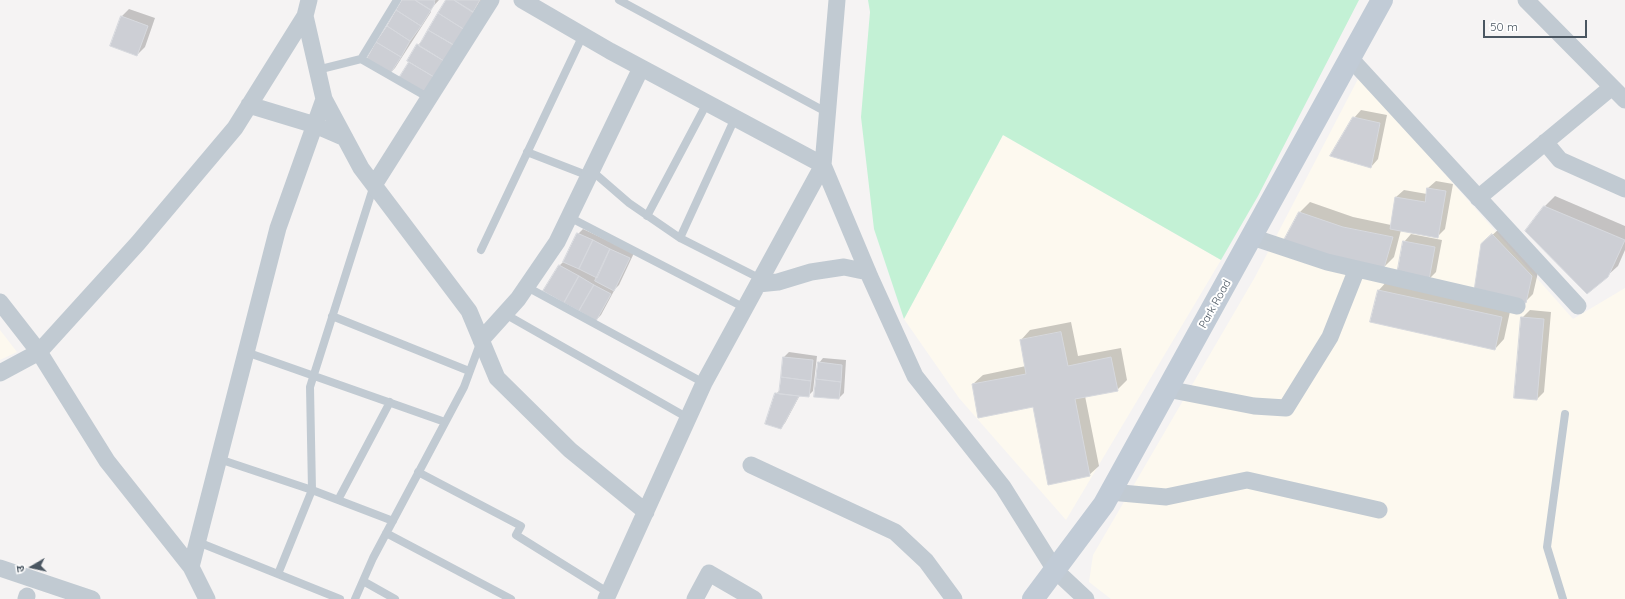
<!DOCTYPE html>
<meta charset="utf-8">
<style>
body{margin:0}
#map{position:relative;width:1625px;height:599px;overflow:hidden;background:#f5f3f3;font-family:Quicksand,"Noto Sans Devanagari",sans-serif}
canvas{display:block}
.north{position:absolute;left:12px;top:547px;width:40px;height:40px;-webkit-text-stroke:3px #fff;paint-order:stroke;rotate:261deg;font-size:11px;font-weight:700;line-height:16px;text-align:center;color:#4a5661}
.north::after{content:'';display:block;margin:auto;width:14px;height:18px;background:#4a5661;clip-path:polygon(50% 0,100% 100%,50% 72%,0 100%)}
.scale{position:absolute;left:1483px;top:20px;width:104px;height:18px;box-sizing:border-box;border:2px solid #4a5661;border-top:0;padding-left:5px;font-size:12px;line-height:14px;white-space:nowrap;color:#4a5661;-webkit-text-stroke:3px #fff;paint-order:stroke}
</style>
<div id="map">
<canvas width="1625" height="599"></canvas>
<div class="north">उ</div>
<div class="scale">50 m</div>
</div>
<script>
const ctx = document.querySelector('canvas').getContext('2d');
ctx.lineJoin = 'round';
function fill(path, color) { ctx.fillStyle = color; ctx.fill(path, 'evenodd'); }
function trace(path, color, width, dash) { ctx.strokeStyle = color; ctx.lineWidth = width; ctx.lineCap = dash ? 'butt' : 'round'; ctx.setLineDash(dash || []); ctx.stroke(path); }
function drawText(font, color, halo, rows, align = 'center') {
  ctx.font = font + ' Quicksand,sans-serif'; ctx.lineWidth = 4; ctx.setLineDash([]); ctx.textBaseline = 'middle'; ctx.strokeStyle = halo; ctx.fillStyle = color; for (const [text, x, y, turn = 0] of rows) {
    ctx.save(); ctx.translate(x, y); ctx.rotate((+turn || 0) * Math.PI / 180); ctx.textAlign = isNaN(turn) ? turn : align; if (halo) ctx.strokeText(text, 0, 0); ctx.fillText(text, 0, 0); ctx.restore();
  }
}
fill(new Path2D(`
 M1359,77L1573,319L1625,288V599H1111L1089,582L1093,555L1255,277Z
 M1003,135L1221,260L1066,520L959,398L904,319Z
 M0,330L17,352L0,360Z`), '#fdf9ef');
fill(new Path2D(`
 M868,0H1359L1258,196L1221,260L1003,135L904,319L874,229L861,117L870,12Z`), '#c3f1d5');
fill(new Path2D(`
 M403,0H439L430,10L431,12L395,68L390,73Z
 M447,0H481L479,8L410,62L418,45L423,40Z
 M129,9L155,18L145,47L137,55L122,16Z
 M1361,110L1387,115L1378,159L1371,167L1354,118Z
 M1436,181L1453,184L1445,229L1437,237L1401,230L1394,257L1384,267L1285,240L1300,212L1310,202L1353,217L1391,225L1396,197L1404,190L1427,194L1428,188Z
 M1555,196L1625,226V250L1618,266L1607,276L1545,206Z
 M1500,228L1539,268L1533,294L1526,301L1488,239Z
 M583,229L634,253L619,285L615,289L601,315L596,320L545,291L560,265L565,260L578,234Z
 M1411,234L1442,240L1436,272L1429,279L1404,242Z
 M1388,280L1511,307L1504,339L1495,349L1372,322L1379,290Z
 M1530,310L1551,312L1544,392L1537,399L1522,318Z
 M1071,322L1078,356L1121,348L1127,380L1117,390L1085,396L1099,466L1089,475L1034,406L973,384L983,375L1026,366L1021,340L1030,330Z
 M789,352L817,356L813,391L808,396L800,395L785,423L780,428L776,394L781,389L784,357Z
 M823,358L846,360L844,393L839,398L819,363Z`), '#0003');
const building = new Path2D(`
 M402,0H415L431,10L421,26L396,10Z
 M415,0H435L434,2L435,3L431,10Z
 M446,0H454L475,13L465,30L438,13Z
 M454,0H480L473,12Z
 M396,10L421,26L410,41L387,26Z
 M438,13L465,30L455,46L428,30Z
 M121,16L148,26L137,56L110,46Z
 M387,26L410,41L401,57L376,42Z
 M428,30L454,45L444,61L419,46Z
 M376,42L401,57L390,74L366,60Z
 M417,44L444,61L434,77L407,61Z
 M409,62L434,77L425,93L399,78Z
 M1353,117L1380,123L1371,168L1330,156Z
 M1427,188L1446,191L1438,238L1390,229L1395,197L1425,202Z
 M1544,206L1625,240L1608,277L1587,294L1525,231Z
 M1299,212L1343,227L1393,237L1384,268L1332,257L1284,240Z
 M577,233L593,240L579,269L563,262Z
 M1492,234L1532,276L1526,303L1474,291L1481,244Z
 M593,240L610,249L597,278L579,269Z
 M1403,241L1435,247L1429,280L1397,274Z
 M610,249L630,258L614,291L595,281Z
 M559,265L579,276L564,303L543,291Z
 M579,276L594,285L579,311L564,303Z
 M594,285L611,294L596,321L579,311Z
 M1378,290L1502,317L1495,350L1370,322Z
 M1521,317L1544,319L1537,400L1514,398Z
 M1061,332L1068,366L1111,357L1118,391L1075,399L1090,476L1048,485L1033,407L978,418L972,384L1026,374L1020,340Z
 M783,357L813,360L811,381L781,377Z
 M818,362L842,365L841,382L816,379Z
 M781,377L811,381L809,397L779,394Z
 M816,379L841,382L839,399L814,397Z
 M775,393L799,396L781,429L765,424Z`);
fill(building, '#cdcfd5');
trace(building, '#d7d9de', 1);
trace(new Path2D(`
 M619,0L828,113
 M361,59L397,0
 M317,70L361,59L429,98
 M527,152L589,176
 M592,171L629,203L680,238L761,279
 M647,216L707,103
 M569,217L745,308
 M680,238L735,118
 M481,250L583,35
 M527,287L704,383
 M505,314L688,418
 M332,316L469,371
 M246,352L445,422
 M219,459L312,490L393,521
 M418,472L521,526L516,535L609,593
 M338,500L390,402
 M386,533L511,599
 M198,542L340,599
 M278,574L312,490L310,387L374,185
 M363,581L395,599
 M355,599L373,558L464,387L481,341
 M1563,599L1547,547L1565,414`), '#c1cad2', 8);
trace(new Path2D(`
 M522,0L610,51L823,165L704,383L606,599
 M837,0L823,165L870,277L915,376L1003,487L1055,570L1086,599
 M1526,0L1625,100
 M305,16L324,99L361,168L469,311L497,378L570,450L646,512
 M1350,58L1578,306
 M249,105L315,125L345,138
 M1545,142L1560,160L1625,189
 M374,185L491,0
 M1478,198L1612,87
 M1252,237L1327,262L1517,306
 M758,284L778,282L811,272L844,267L868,272
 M0,302L39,352L107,461L191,567L207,599
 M481,340L518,299L557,242L641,68
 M0,373L39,352L138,243L235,128L305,16L309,0
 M1167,389L1254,406L1286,408L1330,337L1357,269
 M751,465L895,532L926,561L954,599
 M1110,492L1166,497L1247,480L1379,510
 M191,567L278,228L324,99
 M0,568L92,599
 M26,599L27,596
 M695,599L709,573L754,599`), '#c1cad2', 17);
trace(new Path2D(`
 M1033,599L1104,504L1382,0`), '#c1cbd6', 22);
drawText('11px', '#4a5661', '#fff', [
 ["Park Road",1215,304,-61]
]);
</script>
